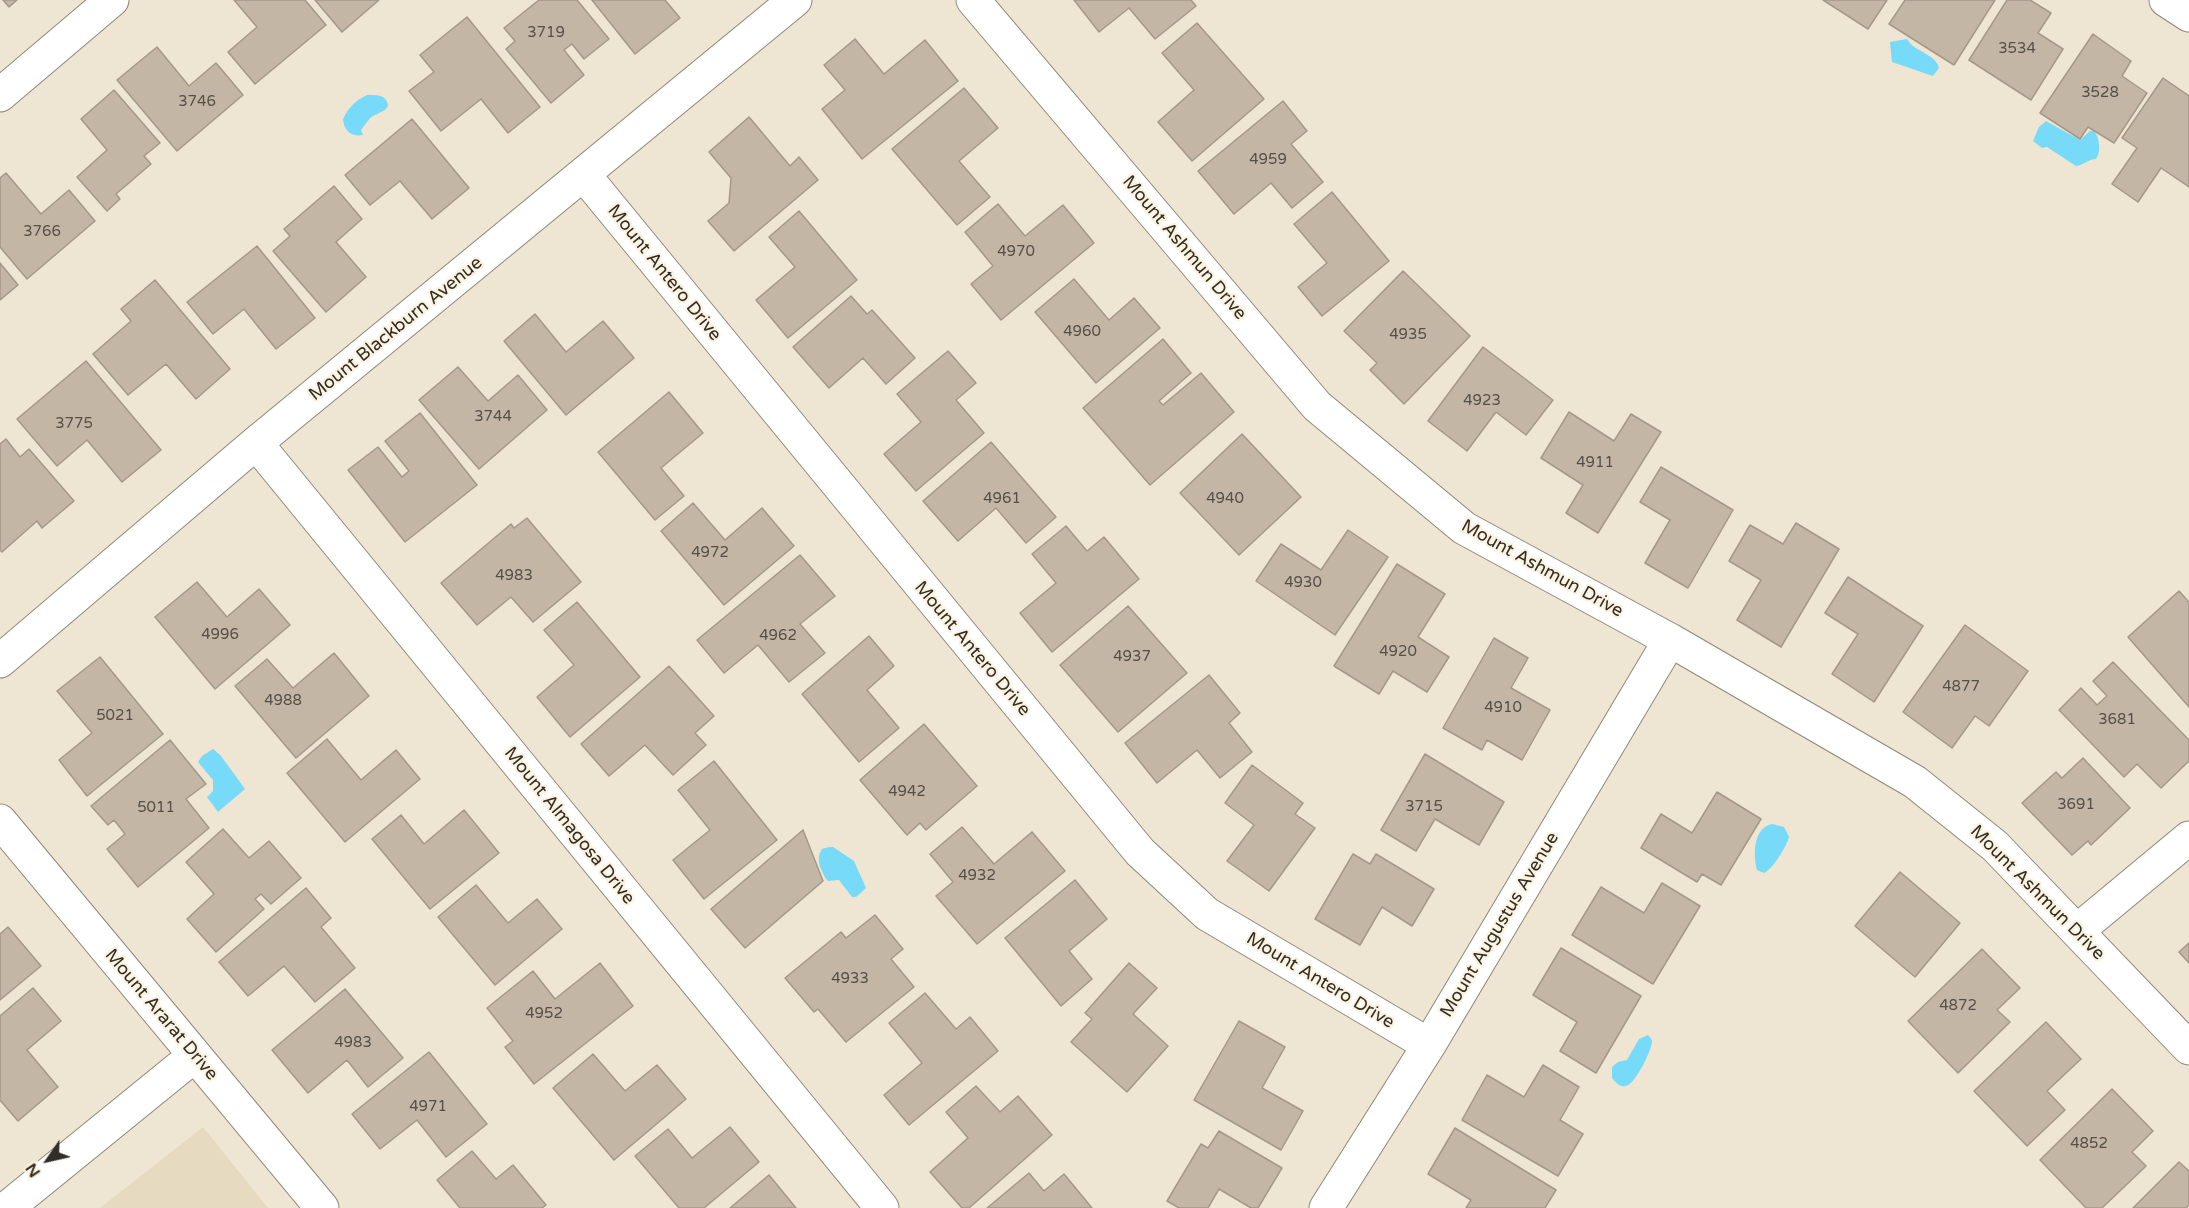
<!DOCTYPE html>
<style>
body{margin:0}
#map{position:relative;width:2189px;height:1208px;overflow:hidden;background:#eee6d2;font-family:"Varela Round",sans-serif}
canvas{display:block}
.north{position:absolute;left:18px;top:1130px;width:60px;height:60px;-webkit-text-stroke:4px #fbf3df;paint-order:stroke;rotate:236deg;font-size:16px;font-weight:700;line-height:24px;text-align:center;color:#312d26}
.north::after{content:'';display:block;margin:auto;width:21px;height:27px;background:#312d26;clip-path:polygon(50% 0,100% 100%,50% 72%,0 100%)}
</style>
<div id="map">
<canvas width="2189" height="1208"></canvas>
<div class="north">N</div>
</div>
<script>
const ctx = document.querySelector('canvas').getContext('2d');
ctx.lineJoin = 'round';
function fill(path, color) { ctx.fillStyle = color; ctx.fill(path, 'evenodd'); }
function trace(path, color, width, dash) { ctx.strokeStyle = color; ctx.lineWidth = width; ctx.lineCap = dash ? 'butt' : 'round'; ctx.setLineDash(dash || []); ctx.stroke(path); }
function drawText(font, color, halo, rows, align = 'center') {
  ctx.font = font + ' "Varela Round",sans-serif'; ctx.lineWidth = 4.5; ctx.setLineDash([]); ctx.textBaseline = 'middle'; ctx.strokeStyle = halo; ctx.fillStyle = color; for (const [text, x, y, turn = 0] of rows) {
    ctx.save(); ctx.translate(x, y); ctx.rotate((+turn || 0) * Math.PI / 180); ctx.textAlign = isNaN(turn) ? turn : align; if (halo) ctx.strokeText(text, 0, 0); ctx.fillText(text, 0, 0); ctx.restore();
  }
}
fill(new Path2D(`
 M203,1127L268,1208H100Z`), '#e6dac0');
fill(new Path2D(`
 M1907,39C1914,52 1935,53 1939,68L1933,76L1892,62L1890,42Z
 M367,95C376,95 387,94 388,106L385,110L371,117L361,130L363,135C351,137 344,131 343,119C349,107 355,101 367,95Z
 M2046,121L2080,140L2090,131H2094C2100,137 2101,153 2096,159C2088,159 2084,165 2076,166L2047,147L2042,148L2033,141L2039,127Z
 M213,749L221,756L245,789L218,812L207,797L213,791V780L198,762L202,756Z
 M1772,824L1784,827L1789,837C1787,846 1772,870 1764,873L1757,870C1753,855 1753,828 1772,824Z
 M829,847H833L854,861L866,888L856,897H852L839,880L828,881L826,879C821,869 815,860 822,849Z
 M1648,1035L1652,1040C1653,1048 1636,1082 1628,1085C1621,1089 1616,1083 1612,1078V1067L1618,1062L1627,1060L1639,1039Z`), '#77daf8');
const building = new Path2D(`
 M3,0H17L9,7Z
 M234,0H305L326,25L255,84L228,52L257,27Z
 M315,0H379L342,32Z
 M539,0H577L609,39L584,59L572,44L564,50L584,75L551,103L506,49L515,41L504,28Z
 M592,0H665L680,18L635,54Z
 M1074,0H1191L1196,6L1155,39L1129,8L1099,32Z
 M1823,0H1887L1868,29Z
 M1905,0H1995L1954,65L1889,24Z
 M2007,0H2030L2051,13L2038,33L2063,49L2031,100L1969,60Z
 M467,17L540,107L508,133L481,99L441,131L409,91L434,72L420,55Z
 M1197,23L1264,99L1192,161L1158,122L1194,90L1162,53Z
 M2093,34L2131,61L2122,76L2147,93L2114,143L2088,127L2080,139L2040,113Z
 M855,39L884,74L925,40L958,81L862,159L822,109L845,90L824,65Z
 M157,47L189,86L216,63L243,95L177,151L117,80Z
 M2163,78L2189,96V187L2161,168L2138,202L2112,184L2137,148L2122,138Z
 M964,88L998,128L959,161L990,197L957,225L892,149Z
 M114,90L160,143L144,156L151,164L116,194L120,199L107,211L77,177L107,150L81,119Z
 M1283,101L1307,131L1291,144L1323,182L1292,208L1271,183L1234,214L1198,171Z
 M749,117L790,166L799,157L818,180L734,251L708,221L729,203L731,178L709,152Z
 M412,119L469,188L432,219L400,181L370,205L345,175Z
 M6,173L41,214L69,190L95,221L27,279L0,247V178Z
 M334,186L362,219L336,242L366,277L326,312L273,251L290,236L284,229Z
 M1332,192L1389,261L1322,316L1298,287L1327,263L1294,224Z
 M998,204L1025,236L1063,205L1094,243L1001,320L971,284L993,266L965,232Z
 M799,211L857,280L788,338L756,300L795,267L769,237Z
 M257,246L315,318L276,349L244,309L213,334L187,302Z
 M0,263L18,285L0,300Z
 M1403,271L1470,336L1404,404L1370,370L1377,363L1344,331Z
 M1074,279L1109,320L1134,298L1160,328L1096,383L1035,312Z
 M155,280L230,369L196,399L166,364L128,395L93,354L131,321L121,309Z
 M851,296L867,314L872,310L915,358L886,384L863,358L829,388L793,347Z
 M535,314L566,352L603,321L634,358L566,415L504,341Z
 M1163,339L1191,373L1159,401L1163,405L1201,373L1234,412L1150,485L1083,408Z
 M1483,347L1553,400L1526,435L1496,412L1467,451L1428,421Z
 M948,351L976,383L956,400L984,433L916,491L884,454L921,422L897,394Z
 M86,361L161,450L122,482L87,440L57,466L17,419Z
 M458,367L488,401L518,375L547,410L479,469L419,400Z
 M669,392L703,433L661,468L684,496L655,520L598,452Z
 M1569,412L1614,441L1631,414L1661,432L1598,533L1566,513L1583,485L1541,458Z
 M420,413L477,485L405,542L348,470L378,447L402,477L409,471L385,441Z
 M1242,434L1301,497L1239,555L1180,493Z
 M6,439L20,457L29,449L74,501L42,528L37,521L2,552L0,550V444Z
 M991,442L1056,517L1026,543L996,508L958,541L923,501Z
 M1661,467L1733,510L1688,588L1645,563L1670,520L1640,502Z
 M693,503L725,540L762,508L794,546L724,605L661,531Z
 M527,518L581,582L533,622L511,597L477,625L441,583L511,524L514,528Z
 M1796,523L1839,549L1781,647L1737,620L1761,580L1729,561L1750,525L1783,544Z
 M1066,526L1087,551L1104,537L1139,579L1052,652L1020,613L1056,583L1032,554Z
 M1348,530L1388,557L1335,635L1256,581L1281,544L1321,570Z
 M800,555L835,596L800,624L825,653L789,682L758,645L724,673L697,640Z
 M1397,564L1445,594L1418,637L1449,657L1427,692L1393,671L1379,694L1334,666Z
 M1848,577L1923,626L1874,702L1832,674L1858,634L1825,613Z
 M197,582L227,617L259,589L290,625L215,689L155,617Z
 M2179,591L2189,602V707L2128,637Z
 M577,602L640,677L570,737L537,697L574,665L544,630Z
 M1128,606L1187,673L1118,732L1060,665Z
 M1965,625L2028,671L1989,726L1975,716L1952,748L1903,712Z
 M869,636L894,666L867,690L899,728L859,762L802,694Z
 M1494,638L1528,658L1511,688L1550,710L1522,760L1487,740L1482,750L1443,728Z
 M334,653L369,696L296,758L235,686L267,659L293,688Z
 M100,657L163,734L87,796L59,760L92,733L57,691Z
 M2113,662L2189,740V761L2161,788L2137,764L2124,777L2059,710L2081,688L2097,705L2107,696L2093,681Z
 M669,666L714,716L695,733L706,745L673,775L645,745L609,776L581,744Z
 M1209,675L1240,713L1229,723L1252,752L1220,778L1197,750L1157,783L1125,743Z
 M924,724L977,786L926,830L920,823L907,835L860,780Z
 M327,739L361,780L396,750L420,779L345,842L287,773Z
 M170,740L206,784L186,799L209,828L138,887L107,849L125,834L114,820L108,825L91,806Z
 M1425,754L1504,802L1479,845L1435,819L1416,851L1381,830Z
 M2083,758L2130,808L2091,845L2088,841L2072,855L2022,803L2056,772L2062,778Z
 M714,761L777,840L704,899L673,860L710,830L678,790Z
 M1252,765L1303,803L1295,814L1315,828L1269,891L1227,861L1254,825L1225,803Z
 M1717,792L1761,819L1721,885L1702,874L1697,882L1641,848L1661,814L1692,833Z
 M464,810L499,853L430,909L372,839L401,815L424,844Z
 M962,827L994,864L1032,832L1065,871L977,944L936,896L953,882L930,854Z
 M223,829L249,858L269,841L301,878L271,904L261,894L255,899L264,909L216,952L187,919L214,894L186,862Z
 M803,830L823,881L745,948L711,909Z
 M1353,854L1370,864L1376,854L1434,889L1412,926L1382,907L1360,945L1315,919Z
 M1900,872L1960,923L1915,977L1855,926Z
 M1075,880L1107,919L1069,951L1092,979L1061,1006L1005,938Z
 M1662,883L1700,906L1653,984L1572,935L1601,887L1644,913Z
 M476,885L508,923L537,899L562,929L495,985L438,917Z
 M306,888L331,918L321,927L355,968L315,1002L284,966L248,996L219,962Z
 M875,915L903,949L891,959L914,987L846,1042L818,1009L814,1012L785,978L841,932L846,938Z
 M8,927L41,966L0,1000V934Z
 M2189,943V963L2179,952Z
 M1561,948L1641,996L1596,1073L1560,1051L1577,1022L1533,995Z
 M1982,949L2020,988L1997,1010L2010,1022L1958,1073L1908,1021Z
 M600,963L633,1006L534,1084L505,1047L513,1041L487,1008L533,971L555,999Z
 M1129,963L1157,988L1133,1014L1168,1046L1127,1092L1071,1042L1092,1019L1085,1013Z
 M33,988L61,1021L27,1050L58,1087L18,1121L0,1100V1016Z
 M345,989L403,1058L368,1087L347,1060L308,1093L272,1050Z
 M925,993L956,1029L970,1017L998,1051L909,1125L884,1095L922,1063L889,1023Z
 M1239,1021L1285,1047L1262,1088L1303,1111L1281,1150L1194,1100Z
 M2046,1022L2081,1059L2047,1091L2065,1110L2027,1146L1974,1091Z
 M429,1052L487,1124L446,1157L417,1120L380,1149L352,1114Z
 M593,1054L625,1091L657,1065L686,1099L614,1160L553,1088Z
 M1543,1065L1579,1087L1560,1120L1583,1134L1558,1176L1462,1120L1487,1075L1524,1097Z
 M976,1086L1000,1112L1018,1096L1052,1135L969,1208H962L930,1172L968,1138L946,1112Z
 M2112,1089L2153,1131L2132,1152L2146,1166L2102,1208H2086L2040,1160Z
 M730,1127L759,1162L704,1208H679L635,1156L668,1129L692,1158Z
 M1455,1128L1556,1190L1545,1208H1466L1471,1200L1428,1174Z
 M1219,1131L1282,1168L1258,1208H1251L1219,1189L1208,1208H1179L1167,1201L1201,1144L1208,1148Z
 M472,1151L496,1179L513,1165L546,1205L542,1208H460L437,1180Z
 M2179,1162L2189,1171V1205L2186,1208H2133Z
 M1029,1173L1044,1191L1064,1174L1092,1208H987Z
 M769,1175L796,1208H730Z`);
fill(building, '#c4b6a5');
trace(building, '#a59888', 1.5);
const minor = new Path2D(`
 M973,0L1317,406L1464,528L1670,640L1915,782L1995,846L2189,1048
 M2166,0L2189,15
 M0,95L112,0
 M584,175L1140,852L1207,914L1429,1045
 M256,443L882,1208
 M0,661L256,443L795,0
 M0,821L322,1208
 M2077,931L2189,838
 M7,1208L194,1056
 M1326,1208L1429,1045L1670,640`);
trace(minor, '#908876', 35);
trace(minor, '#fff', 33);
drawText('15px', '#564f46', null, [
 ["3719",546,33],
 ["3534",2017,49],
 ["3528",2100,93],
 ["3746",197,102],
 ["4959",1268,160],
 ["3766",42,232],
 ["4970",1016,252],
 ["4960",1082,332],
 ["4935",1408,335],
 ["4923",1482,401],
 ["3744",493,417],
 ["3775",74,424],
 ["4911",1595,463],
 ["4961",1002,499],
 ["4940",1225,499],
 ["4972",710,553],
 ["4983",514,576],
 ["4930",1303,583],
 ["4996",220,635],
 ["4962",778,636],
 ["4920",1398,652],
 ["4937",1132,657],
 ["4877",1961,687],
 ["4988",283,701],
 ["4910",1503,708],
 ["5021",115,716],
 ["3681",2117,720],
 ["4942",907,792],
 ["3691",2076,805],
 ["3715",1424,807],
 ["5011",156,808],
 ["4932",977,876],
 ["4933",850,979],
 ["4872",1958,1006],
 ["4952",544,1014],
 ["4983",353,1043],
 ["4971",428,1107],
 ["4852",2089,1144]
]);
drawText('18px', '#312d26', '#fbf3df', [
 ["Mount Ashmun Drive",1184,248,50],
 ["Mount Antero Drive",664,273,51],
 ["Mount Blackburn Avenue",396,329,-39],
 ["Mount Ashmun Drive",1542,569,29],
 ["Mount Antero Drive",972,649,50],
 ["Mount Almagosa Drive",569,826,51],
 ["Mount Ashmun Drive",2037,893,45],
 ["Mount Augustus Avenue",1500,925,-59],
 ["Mount Antero Drive",1320,981,31],
 ["Mount Ararat Drive",161,1015,50]
]);
</script>
